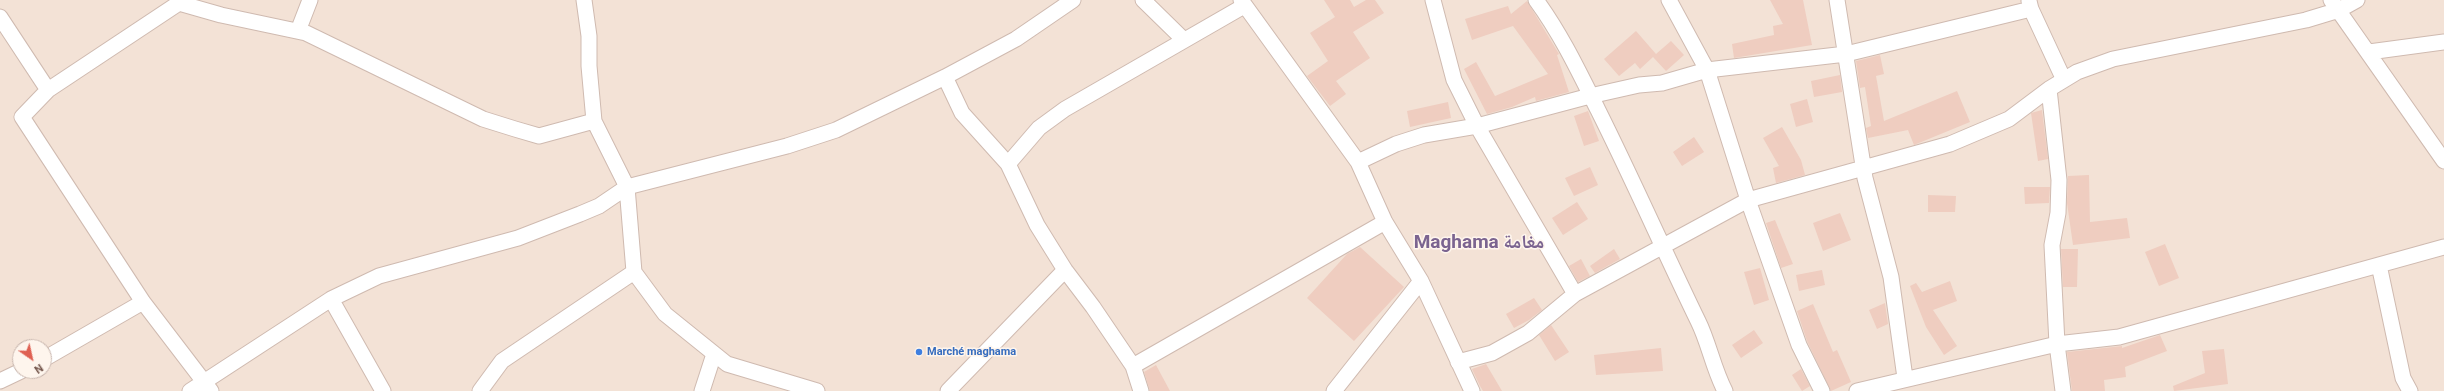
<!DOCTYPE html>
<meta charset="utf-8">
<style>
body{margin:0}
#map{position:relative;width:2444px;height:391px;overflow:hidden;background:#fbf1e7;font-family:Roboto,sans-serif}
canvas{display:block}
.north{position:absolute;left:12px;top:339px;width:40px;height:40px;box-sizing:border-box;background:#fef5ed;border:1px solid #c7b5ad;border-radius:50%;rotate:146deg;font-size:11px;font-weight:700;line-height:16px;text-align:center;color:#74564c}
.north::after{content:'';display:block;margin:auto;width:14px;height:18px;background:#df6052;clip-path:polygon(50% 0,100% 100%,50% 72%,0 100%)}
</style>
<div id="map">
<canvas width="2444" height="391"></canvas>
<div class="north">N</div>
</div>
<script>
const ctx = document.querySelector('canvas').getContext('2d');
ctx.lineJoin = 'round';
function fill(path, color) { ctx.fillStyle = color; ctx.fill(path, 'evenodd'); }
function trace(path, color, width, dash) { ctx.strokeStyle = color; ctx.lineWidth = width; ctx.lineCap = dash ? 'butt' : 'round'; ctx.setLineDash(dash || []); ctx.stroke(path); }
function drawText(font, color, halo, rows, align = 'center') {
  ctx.font = font + ' Roboto,"Noto Naskh Arabic",sans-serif'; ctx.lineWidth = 3; ctx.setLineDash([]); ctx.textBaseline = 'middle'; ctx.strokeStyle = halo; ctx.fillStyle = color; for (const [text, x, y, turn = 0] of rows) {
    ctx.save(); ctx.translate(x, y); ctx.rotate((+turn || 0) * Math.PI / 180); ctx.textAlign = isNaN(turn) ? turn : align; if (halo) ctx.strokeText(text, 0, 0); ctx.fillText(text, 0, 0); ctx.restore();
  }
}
fill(new Path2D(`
 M0,0H2444V391H0ZM20,347H44V371H20Z`), '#f3e2d6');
fill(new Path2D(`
 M1324,0H1350L1354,7L1366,0H1375L1384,13L1353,32L1370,58L1336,81L1346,94L1330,106L1307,76L1328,61L1310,33L1335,17Z
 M1770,0H1803L1812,45L1734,58L1732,44L1774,35L1773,26L1783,24Z
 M1527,1L1559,54L1557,55L1569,92L1536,101L1535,97L1512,107L1487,114L1464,69L1476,62L1495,96L1548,74L1513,26L1472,40L1465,19L1508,6L1511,14Z
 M1636,31L1656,54L1671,41L1684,55L1666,71L1653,57L1640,69L1635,63L1619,76L1604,59Z
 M1880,55L1884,74L1876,76L1884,121L1957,91L1970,122L1914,145L1908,130L1868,138L1866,128L1871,126L1865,87L1860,88L1856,61Z
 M1840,75L1842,92L1814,97L1811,81Z
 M1807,99L1813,122L1796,127L1790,104Z
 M1448,102L1451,118L1410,127L1407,111Z
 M2042,110L2048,159L2038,161L2031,113Z
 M1588,111L1599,141L1584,146L1574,116Z
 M1782,127L1801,160L1805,175L1776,183L1773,168L1779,166L1763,138Z
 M1694,137L1704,152L1682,166L1673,152Z
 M1590,167L1598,185L1574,196L1565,178Z
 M2089,175L2090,222L2127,218L2130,238L2073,245L2067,203L2068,176Z
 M2024,187H2050L2049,203L2025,204Z
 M1928,195L1956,196L1955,212H1928Z
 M1577,202L1588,219L1563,235L1552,218Z
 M1840,213L1851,240L1823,251L1813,223Z
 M1775,220L1793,264L1781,268L1766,223Z
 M2165,244L2179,278L2159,286L2145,252Z
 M1360,247L1404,287L1354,341L1307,298L1347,254Z
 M1614,249L1620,259L1595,273L1590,266Z
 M2061,249H2078L2077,287H2063Z
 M1581,259L1590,276L1578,282L1569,266Z
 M1760,268L1769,300L1754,305L1744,272Z
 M1822,270L1825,285L1799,291L1796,275Z
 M1950,281L1957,301L1933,310L1957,346L1944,355L1926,327L1910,286L1916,283L1922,292Z
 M1534,298L1542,310L1529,320L1514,328L1506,314Z
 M1885,303L1888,324L1877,329L1869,310Z
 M1813,304L1833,352L1837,350L1851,382L1831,391L1807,341L1797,311Z
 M1551,325L1569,352L1555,361L1539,335Z
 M1754,330L1763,343L1741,358L1732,345Z
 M2160,335L2167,351L2125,367L2126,377L2104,380L2105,391H2072L2067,352L2122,346V348Z
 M1661,348L1663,371L1596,375L1594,355Z
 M2224,349L2228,384L2174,391L2173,386L2205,373L2202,351Z
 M1486,364L1502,391H1483L1480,386L1472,369Z
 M1156,365L1170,391H1150L1144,372Z
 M1801,369L1810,386L1802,391L1792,375Z`), '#efcdc0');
const minor = new Path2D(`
 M584,0L589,36V66L594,121L627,187L634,272L665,314L727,364L817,391
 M1143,0L1184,40
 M1241,0L1358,162L1385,222L1421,281L1472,391
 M1433,0L1454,80L1477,126L1575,294
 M1536,0C1561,34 1579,72 1598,110C1633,180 1664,251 1698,321C1709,343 1713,368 1725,391
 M1669,0L1707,70L1748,200L1799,345L1822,391
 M1837,0L1865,178L1891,277L1905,378
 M2331,0L2444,161
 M2029,1L2031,9L2064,80
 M0,17L48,90
 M298,31L310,0
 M2369,52L2444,42
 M945,77L962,113L1008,164L1037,225L1065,270L1093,307L1133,366L1141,391
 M2049,89L2059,180L2058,213L2052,245L2057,344L2063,391
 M1358,162L1396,144L1424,135L1477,126L1590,96L1639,85L1662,83L1707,70L1846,54L2031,9
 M1008,164L1039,128L1065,109L1244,6
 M2379,265L2403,378L2410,391
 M331,299L383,391
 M44,359L143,302
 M1458,362L1492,353L1528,333L1575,294L1748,200L1950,144L2009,119L2049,89L2077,72L2113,59L2306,20L2339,10L2357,0
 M1133,366L1385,222
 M0,381L21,371
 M190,391L331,299L379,276L518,238L580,214L599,206L627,187L787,146L836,130L945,77L1016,39L1073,0
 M211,391L143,302L22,117L48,90L179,3L221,15L306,33L483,119L515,129L539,136L594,121
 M480,391L502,361L634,272
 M702,391L714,354
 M948,391L1065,270
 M1334,391L1421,281
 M1857,391L2057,344L2119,337L2444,247`);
trace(minor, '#cfbab0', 17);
trace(minor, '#fff', 15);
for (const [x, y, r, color] of [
 [919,352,4,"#3f7fe0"]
]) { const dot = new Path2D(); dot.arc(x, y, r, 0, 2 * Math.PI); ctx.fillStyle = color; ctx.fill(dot); trace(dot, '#fef5ed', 1.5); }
drawText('bold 11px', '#366cbe', '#fef5ed', [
 ["Marché maghama",927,352]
], 'left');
drawText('bold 19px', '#7b6490', '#fef5ed', [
 ["Maghama مغامة",1479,243]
]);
</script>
